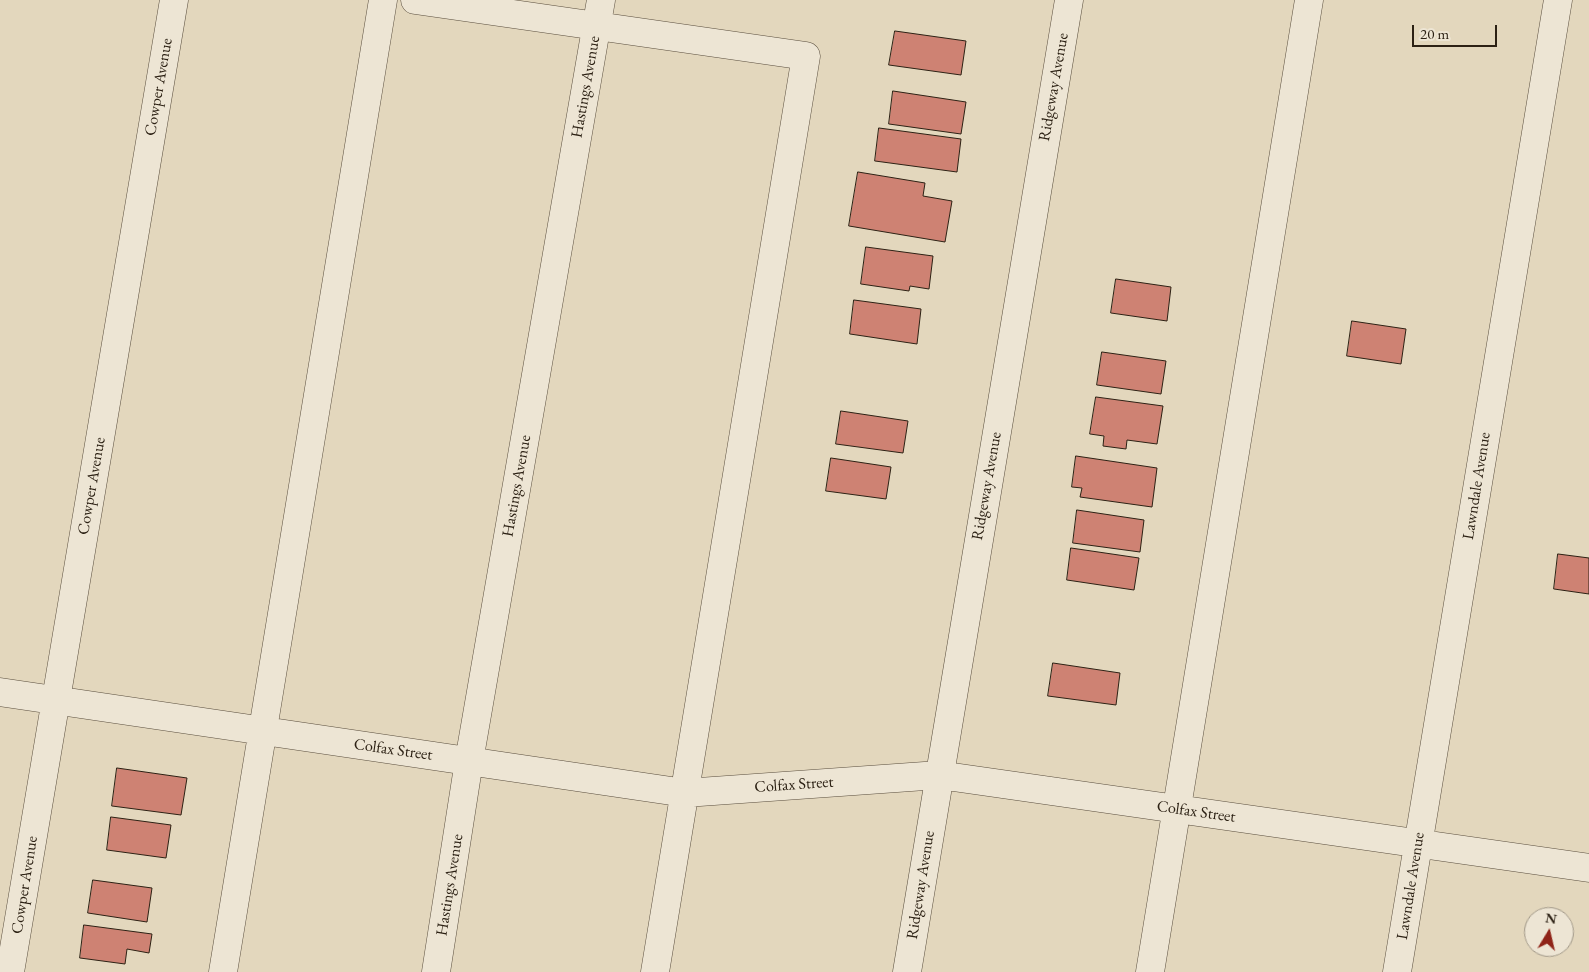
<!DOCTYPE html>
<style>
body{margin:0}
#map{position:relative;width:1589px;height:972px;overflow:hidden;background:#e3d7bd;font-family:"EB Garamond",serif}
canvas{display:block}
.north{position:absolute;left:1524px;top:907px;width:50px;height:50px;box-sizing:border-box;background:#ede5d4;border:1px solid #a09787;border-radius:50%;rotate:9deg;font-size:14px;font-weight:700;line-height:20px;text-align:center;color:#2c2114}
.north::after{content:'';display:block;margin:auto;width:18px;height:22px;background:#8f2418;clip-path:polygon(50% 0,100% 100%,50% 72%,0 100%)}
.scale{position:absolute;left:1412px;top:25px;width:85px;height:22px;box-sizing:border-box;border:2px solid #2c2114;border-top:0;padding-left:6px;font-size:15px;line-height:18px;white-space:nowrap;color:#2c2114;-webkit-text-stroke:4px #ede5d4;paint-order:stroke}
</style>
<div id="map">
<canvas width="1589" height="972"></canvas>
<div class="north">N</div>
<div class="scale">20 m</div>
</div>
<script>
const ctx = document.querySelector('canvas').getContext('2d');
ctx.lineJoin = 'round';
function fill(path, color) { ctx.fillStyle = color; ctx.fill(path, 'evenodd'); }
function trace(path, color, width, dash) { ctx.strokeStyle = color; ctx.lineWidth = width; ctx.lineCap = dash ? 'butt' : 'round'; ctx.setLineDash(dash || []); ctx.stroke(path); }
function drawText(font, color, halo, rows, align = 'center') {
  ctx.font = font + ' "EB Garamond",serif'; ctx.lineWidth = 4; ctx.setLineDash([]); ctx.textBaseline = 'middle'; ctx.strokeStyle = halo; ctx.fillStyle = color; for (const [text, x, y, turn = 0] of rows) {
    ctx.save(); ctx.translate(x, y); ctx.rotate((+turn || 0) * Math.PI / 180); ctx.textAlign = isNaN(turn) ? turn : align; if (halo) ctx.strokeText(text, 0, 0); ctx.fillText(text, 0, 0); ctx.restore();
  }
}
const building = new Path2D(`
 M895,31L966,41L961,75L889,65Z
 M893,91L966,102L961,134L889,124Z
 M879,128L961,139L957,172L875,161Z
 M858,172L925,183L923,196L952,201L945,242L849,226Z
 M866,247L933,256L929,289L910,286L909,291L861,284Z
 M1116,279L1171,287L1167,321L1111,313Z
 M854,300L921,309L917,344L850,334Z
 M1352,321L1406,329L1401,364L1347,356Z
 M1102,352L1166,361L1161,394L1097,385Z
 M1096,397L1163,406L1157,444L1127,440L1126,449L1103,446L1104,436L1090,434Z
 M841,411L908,421L903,453L836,444Z
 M1076,456L1157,468L1152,507L1080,497L1082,488L1072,487Z
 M831,458L891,467L886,499L826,491Z
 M1077,510L1144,520L1140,552L1073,543Z
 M1071,548L1139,558L1134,590L1067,580Z
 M1558,554L1589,558V594L1554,589Z
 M1053,663L1120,673L1116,705L1048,696Z
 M117,768L187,778L181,815L112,806Z
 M111,817L171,825L166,858L107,850Z
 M93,880L152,888L147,922L88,913Z
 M84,925L152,934L149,953L127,949L125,964L80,958Z`);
fill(building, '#ce8273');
trace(building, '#2c2114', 1);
const minor = new Path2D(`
 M415,0L806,56L655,972
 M0,692L685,793L939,775L1589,868
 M10,972L174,0
 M223,972L383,0
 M436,972L469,761L601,0
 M907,972L1069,0
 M1150,972L1309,0
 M1397,972L1558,0`);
trace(minor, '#5a4e3e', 29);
trace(minor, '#ede5d4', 28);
drawText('16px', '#2c2114', '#ede5d4', [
 ["Cowper Avenue",159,87,-80],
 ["Hastings Avenue",586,87,-80],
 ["Ridgeway Avenue",1054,87,-80],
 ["Cowper Avenue",92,486,-80],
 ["Hastings Avenue",517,486,-80],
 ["Ridgeway Avenue",987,486,-80],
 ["Lawndale Avenue",1477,486,-81],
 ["Colfax Street",393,750,8],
 ["Colfax Street",794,785,-4],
 ["Colfax Street",1196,812,8],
 ["Cowper Avenue",25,885,-81],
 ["Hastings Avenue",450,885,-81],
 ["Ridgeway Avenue",921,885,-81],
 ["Lawndale Avenue",1411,886,-81]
]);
</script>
